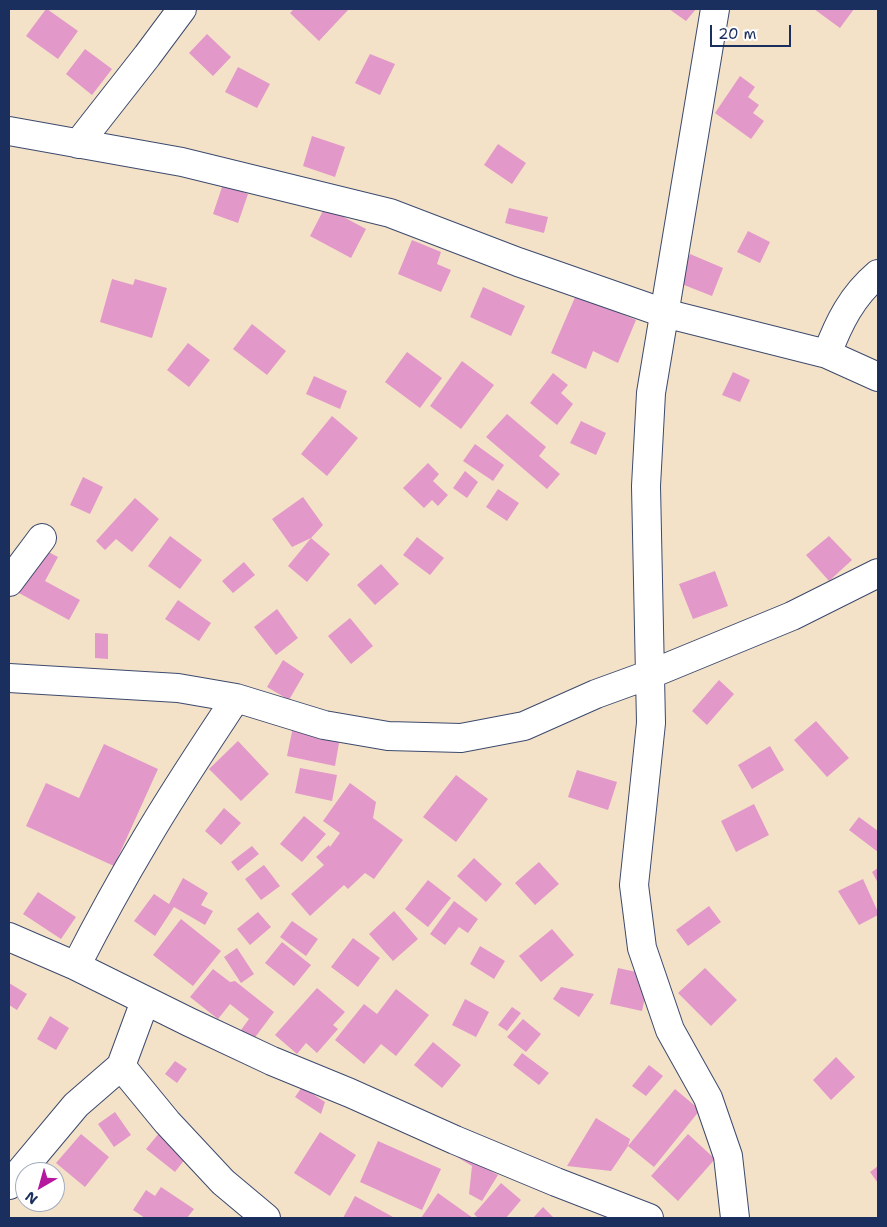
<!DOCTYPE html>
<style>
body{margin:0}
#map{position:relative;width:887px;height:1227px;overflow:hidden;background:#f4e2c8;font-family:"Shantell Sans",sans-serif}
canvas{display:block}
.frame{position:absolute;inset:0;border:10px solid #1b2f5e;pointer-events:none}
.north{position:absolute;left:15px;top:1162px;width:50px;height:50px;box-sizing:border-box;background:#fff;border:1px solid #a4acbf;border-radius:50%;rotate:218deg;font-size:14px;font-weight:700;line-height:20px;text-align:center;color:#1b2f5e}
.north::after{content:'';display:block;margin:auto;width:18px;height:22px;background:#b5179e;clip-path:polygon(50% 0,100% 100%,50% 72%,0 100%)}
.scale{position:absolute;left:710px;top:25px;width:81px;height:22px;box-sizing:border-box;border:2px solid #1b2f5e;border-top:0;padding-left:6px;font-size:15px;line-height:18px;white-space:nowrap;color:#1b2f5e;-webkit-text-stroke:4px #fff;paint-order:stroke}
</style>
<div id="map">
<canvas width="887" height="1227"></canvas>
<div class="frame"></div>
<div class="north">N</div>
<div class="scale">20 m</div>
</div>
<script>
const ctx = document.querySelector('canvas').getContext('2d');
ctx.lineJoin = 'round';
function fill(path, color) { ctx.fillStyle = color; ctx.fill(path, 'evenodd'); }
function trace(path, color, width, dash) { ctx.strokeStyle = color; ctx.lineWidth = width; ctx.lineCap = dash ? 'butt' : 'round'; ctx.setLineDash(dash || []); ctx.stroke(path); }
fill(new Path2D(`
 M46,9H47L78,31L58,59L26,36Z
 M294,9H347L348,10L319,41L290,13Z
 M669,9H696L686,21Z
 M814,9H854L840,28Z
 M207,34L231,57L213,76L189,53Z
 M85,49L112,69L92,95L66,74Z
 M370,54L395,64L380,95L355,83Z
 M238,67L270,84L257,108L225,92Z
 M740,76L755,87L748,97L759,105L753,113L764,121L751,139L715,113Z
 M312,136L345,147L335,177L303,166Z
 M498,144L526,163L512,184L484,165Z
 M223,184L248,194L238,223L213,214Z
 M325,207L366,229L351,258L310,236Z
 M509,208L548,217L544,233L505,223Z
 M748,231L770,242L760,263L737,252Z
 M412,240L441,252L437,264L451,270L441,292L398,274Z
 M690,254L723,268L712,296L679,283Z
 M112,279L133,285L135,279L167,288L152,338L100,322Z
 M483,287L525,306L511,336L470,317Z
 M576,295L636,320L618,363L593,351L586,369L551,353Z
 M252,324L286,351L267,375L233,349Z
 M188,343L210,360L189,387L167,370Z
 M407,352L442,378L420,408L385,382Z
 M462,361L494,385L461,429L430,406Z
 M733,372L750,380L740,402L722,395Z
 M553,373L568,385L561,393L573,404L557,425L530,403Z
 M314,376L347,391L340,409L306,394Z
 M507,414L546,447L539,456L560,474L547,489L486,437Z
 M332,416L358,438L327,476L301,454Z
 M581,421L606,433L596,455L570,443Z
 M475,444L504,465L493,481L463,461Z
 M428,463L439,474L433,481L448,495L438,506L432,500L424,508L403,488Z
 M465,471L478,482L467,498L453,488Z
 M83,477L103,487L90,514L70,505Z
 M498,489L519,503L507,521L486,507Z
 M303,497L323,525L311,538L292,547L272,519Z
 M135,498L159,519L132,552L116,539L105,550L96,541Z
 M170,536L202,560L180,589L148,566Z
 M829,536L852,560L829,581L806,555Z
 M417,537L444,558L430,575L403,555Z
 M311,538L330,554L307,582L288,566Z
 M41,548L58,557L45,581L80,600L69,620L17,592Z
 M244,562L255,575L233,593L222,581Z
 M381,564L399,584L375,605L357,585Z
 M715,571L728,606L693,619L679,584Z
 M178,600L211,623L199,641L165,619Z
 M277,609L298,638L276,655L254,627Z
 M350,618L373,646L351,664L328,636Z
 M95,633L108,634V659L95,658Z
 M283,660L304,674L289,700L267,687Z
 M719,680L734,694L707,725L692,711Z
 M816,721L849,758L827,777L794,740Z
 M293,727L340,737L335,766L287,756Z
 M238,741L269,774L241,801L209,769Z
 M104,744L158,769L114,866L26,826L46,783L79,798Z
 M770,746L784,770L752,789L738,765Z
 M300,768L337,775L332,801L295,793Z
 M577,770L617,782L608,810L568,797Z
 M456,775L488,799L456,842L423,817Z
 M350,783L376,802L373,818L403,840L374,879L365,873L348,889L344,885L310,916L291,894L324,865L316,857L329,845L330,847L340,833L323,821Z
 M754,804L769,835L736,852L721,821Z
 M224,808L241,823L221,845L205,831Z
 M304,816L326,834L302,862L280,844Z
 M859,817L878,831V852L849,830Z
 M252,846L259,854L238,871L231,862Z
 M474,858L502,884L486,902L457,876Z
 M539,862L559,884L535,905L515,883Z
 M264,865L280,886L261,900L245,879Z
 M878,868V883L872,872Z
 M183,878L208,893L201,905L213,911L205,925L174,907L155,936L134,921L154,894L169,904Z
 M863,879L878,912V915L859,925L838,891Z
 M428,880L451,898L428,927L405,909Z
 M38,892L76,917L61,939L23,914Z
 M454,901L478,919L468,933L459,927L445,945L430,934Z
 M709,906L721,922L688,946L676,930Z
 M394,911L418,939L393,961L369,934Z
 M258,912L271,927L250,945L237,929Z
 M181,919L221,951L193,986L153,955Z
 M292,921L318,939L306,956L280,937Z
 M552,929L574,955L541,982L519,956Z
 M353,938L380,958L358,987L331,967Z
 M282,942L311,965L294,986L265,963Z
 M480,946L505,961L494,979L470,964Z
 M237,948L254,974L241,983L224,957Z
 M618,968L650,975L642,1011L610,1004Z
 M705,968L737,1000L711,1026L678,993Z
 M213,969L230,982L235,981L274,1012L253,1040L241,1030L249,1019L230,1004L218,1019L190,997Z
 M9,983L27,994L17,1010L9,1005Z
 M561,987L594,994L579,1017L553,999Z
 M317,988L345,1012L333,1025L338,1029L317,1053L306,1043L297,1054L275,1035Z
 M396,989L429,1015L396,1056L381,1044L364,1064L335,1040L364,1004L377,1014Z
 M465,999L489,1012L476,1037L452,1025Z
 M512,1007L521,1013L507,1031L498,1025Z
 M50,1016L69,1028L56,1050L37,1039Z
 M523,1019L541,1034L526,1052L507,1037Z
 M433,1042L461,1065L442,1088L414,1065Z
 M522,1053L549,1073L539,1085L513,1065Z
 M836,1057L855,1077L831,1100L813,1080Z
 M175,1061L187,1069L177,1083L165,1074Z
 M649,1065L663,1076L646,1096L632,1086Z
 M302,1087L325,1102L321,1114L295,1097Z
 M675,1089L700,1110L654,1167L628,1146L611,1171L567,1166L596,1118L630,1139L628,1146Z
 M115,1112L131,1135L114,1147L98,1124Z
 M160,1132L189,1154L175,1172L146,1149Z
 M320,1132L356,1155L330,1196L294,1173Z
 M81,1134L109,1157L85,1187L56,1163Z
 M688,1134L715,1159L678,1201L651,1176Z
 M378,1141L441,1169L422,1210L360,1182Z
 M459,1153L498,1175L482,1201L469,1194L472,1166L457,1157Z
 M878,1166V1183L870,1172Z
 M501,1183L521,1200L506,1218H478L474,1214Z
 M161,1187L194,1209L187,1218H145L133,1210L146,1190L155,1196Z
 M438,1193L473,1218H421Z
 M355,1196L393,1217L392,1218H343Z
 M543,1207L554,1218H533Z`), '#e298c8');
const minor = new Path2D(`
 M715,9L651,393L646,486L651,723L634,885L642,948L670,1030L708,1098L728,1156L735,1218
 M9,131L182,162L390,213L518,262L664,313L827,354L878,377
 M78,144L147,56L182,9
 M827,354C839,322 852,296 878,274
 M9,582L42,538
 M9,678L178,688L236,698L324,725L388,736L461,738L524,726L596,694L651,674L792,616L878,573
 M9,937L76,966L189,1022L272,1061L350,1093L455,1140L556,1182L649,1218
 M76,966C98,923 121,881 146,839C174,791 205,745 236,698
 M145,1001L121,1066L167,1122L223,1182L266,1218
 M9,1185L76,1105L121,1066`);
trace(minor, '#3c4a6e', 30);
trace(minor, '#fff', 28);
</script>
